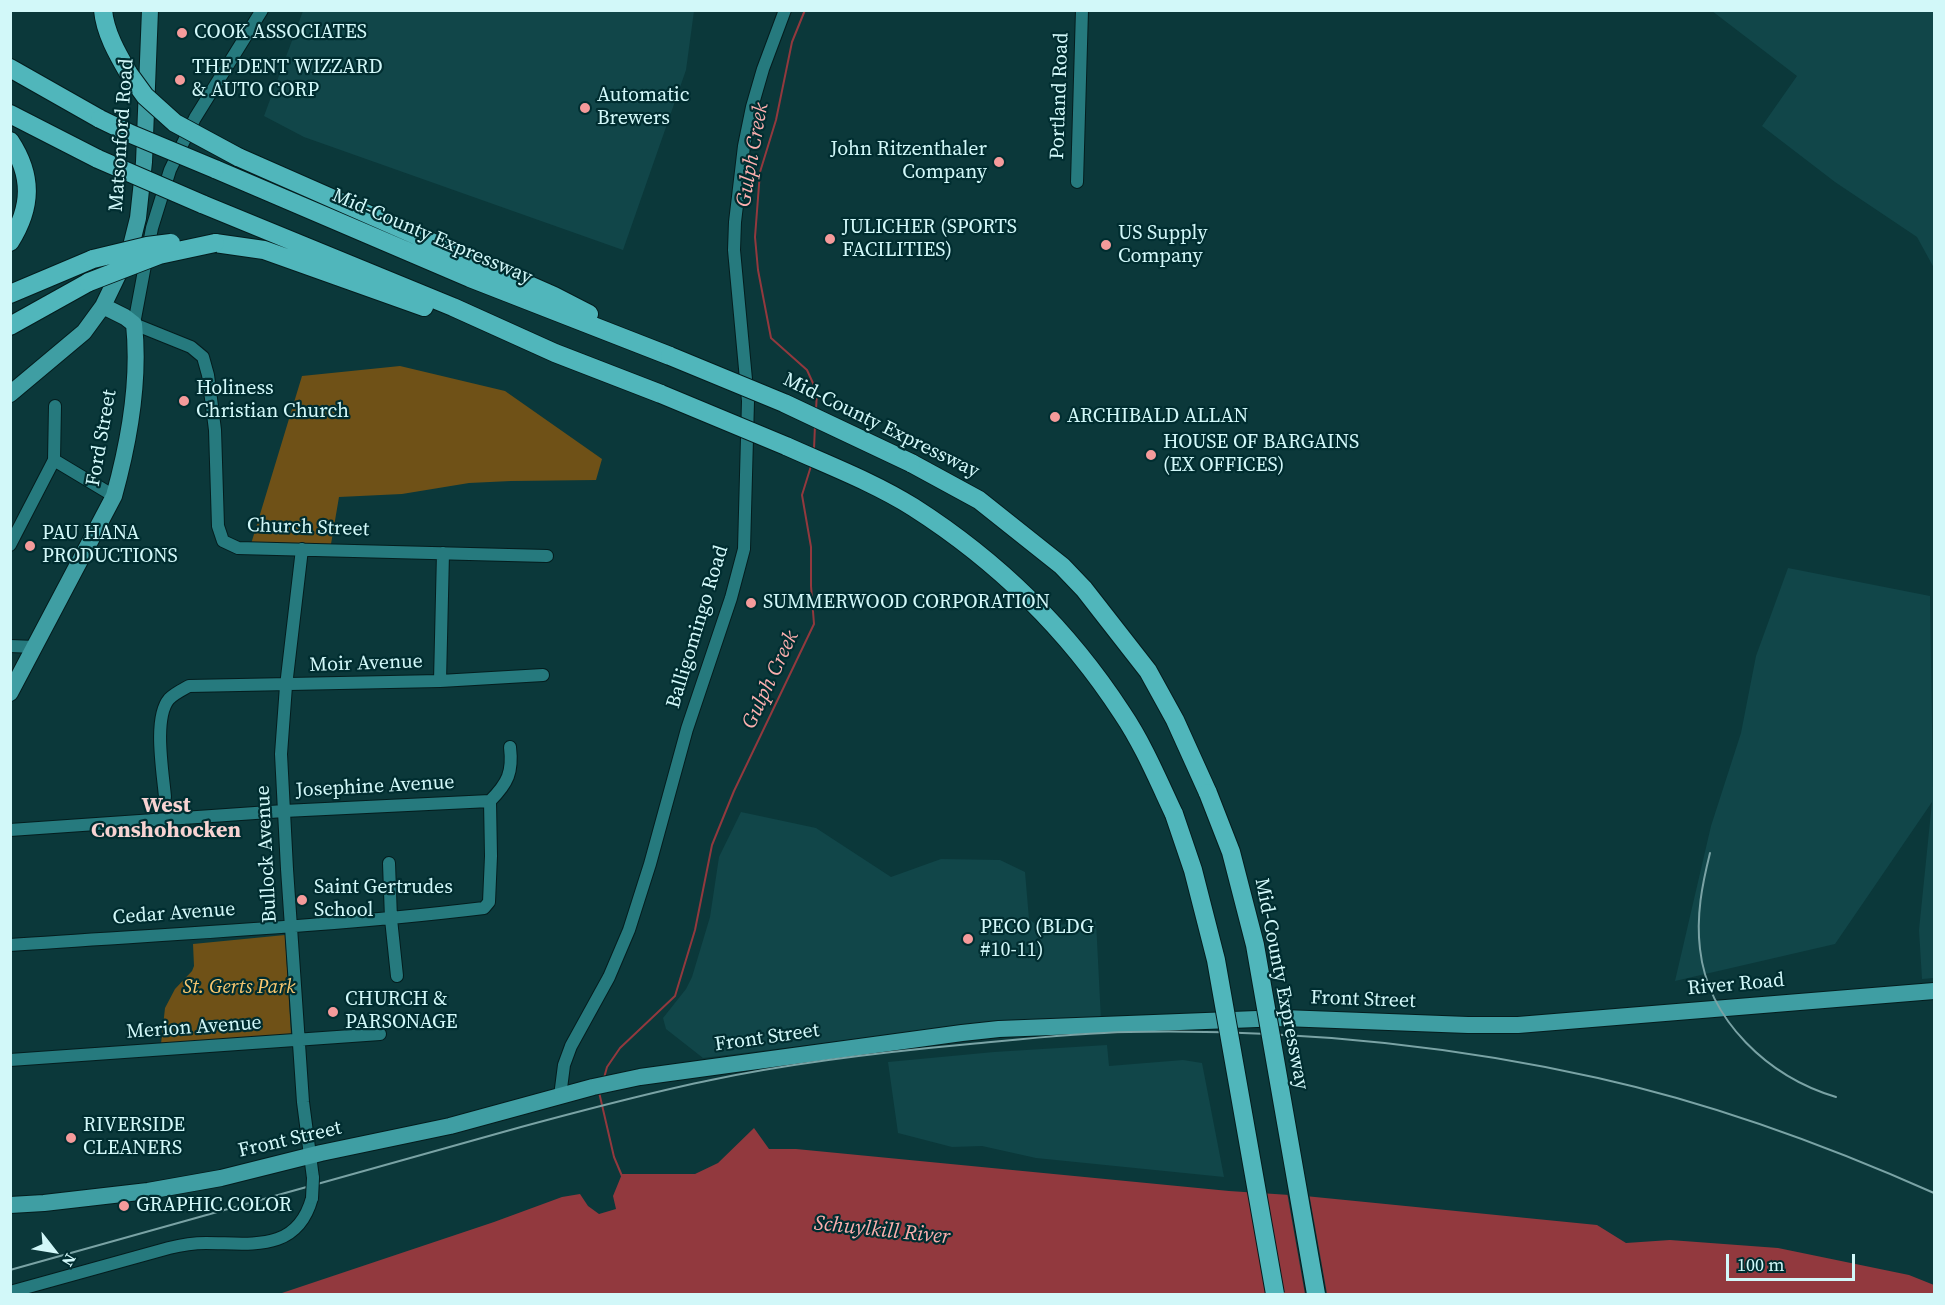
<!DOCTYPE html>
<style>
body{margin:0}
#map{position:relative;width:1945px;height:1305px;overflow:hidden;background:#0b383a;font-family:"Source Serif 4",serif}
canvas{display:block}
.frame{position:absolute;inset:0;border:12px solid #d2f8f9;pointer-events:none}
.north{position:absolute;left:24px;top:1221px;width:60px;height:60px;-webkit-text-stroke:4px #002d30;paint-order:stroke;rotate:121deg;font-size:16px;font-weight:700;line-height:24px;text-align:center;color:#d2f8f9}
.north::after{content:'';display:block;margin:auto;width:21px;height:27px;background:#d2f8f9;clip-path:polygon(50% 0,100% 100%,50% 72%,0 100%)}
.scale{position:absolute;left:1726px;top:1254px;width:129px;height:27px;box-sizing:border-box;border:3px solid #d2f8f9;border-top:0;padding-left:8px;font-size:18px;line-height:21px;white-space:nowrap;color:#d2f8f9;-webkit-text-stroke:4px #002d30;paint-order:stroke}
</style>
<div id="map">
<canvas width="1945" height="1305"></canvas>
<div class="frame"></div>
<div class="north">N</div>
<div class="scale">100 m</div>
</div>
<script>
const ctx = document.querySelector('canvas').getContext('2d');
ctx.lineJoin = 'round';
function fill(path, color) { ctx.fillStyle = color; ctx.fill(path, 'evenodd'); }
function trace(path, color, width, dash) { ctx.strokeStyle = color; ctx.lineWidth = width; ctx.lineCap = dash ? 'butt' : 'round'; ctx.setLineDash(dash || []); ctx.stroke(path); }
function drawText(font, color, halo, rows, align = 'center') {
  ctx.font = font + ' "Source Serif 4",serif'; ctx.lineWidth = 4.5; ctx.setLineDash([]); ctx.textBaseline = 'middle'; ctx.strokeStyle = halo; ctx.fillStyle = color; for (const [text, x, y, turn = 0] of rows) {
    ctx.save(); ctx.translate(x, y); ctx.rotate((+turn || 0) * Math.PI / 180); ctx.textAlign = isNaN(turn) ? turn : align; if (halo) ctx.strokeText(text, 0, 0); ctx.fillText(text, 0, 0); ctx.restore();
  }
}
fill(new Path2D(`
 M303,11H694L686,70L623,250L304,137L264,116Z
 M1712,11H1934V268L1917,237L1835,182L1762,126L1797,76Z
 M1788,568L1930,596L1933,789L1934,774V978L1922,979L1919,930L1932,802L1835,944L1675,981L1711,826L1741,733L1756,656Z
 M741,812L816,828L891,877L941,859L1000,860L1025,872L1029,919L1039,927L1096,921L1101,1020L922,1031L703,1058L666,1029L663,1018L686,989L692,977L710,917L719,857Z
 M1107,1045L1109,1066L1183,1060L1202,1063L1224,1177L1036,1158L982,1146L952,1147L898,1133L888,1062L994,1052Z`), '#114649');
fill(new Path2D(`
 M400,366L505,391L602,459L596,480L511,481L469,483L402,494L339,497L331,544H251L302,376Z
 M285,935L291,1035L161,1044L165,1008L175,989L192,971L194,966L193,944Z`), '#6f5117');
fill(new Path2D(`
 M754,1128L769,1149H796L1229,1191L1305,1196L1597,1225L1626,1243L1670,1240L1778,1248L1909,1275L1934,1285V1294H279L494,1222L562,1197L580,1194L588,1206L599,1214L616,1209L613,1196L622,1174H695L718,1163Z`), '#92393e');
fill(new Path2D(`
 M1287,1192L1309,1193L1327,1294H1305Z`), '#0b383a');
trace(new Path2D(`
 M805,10L792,42L776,120L760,172L755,237L758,270L771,338L807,370L817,392L816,410
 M814,449L815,425
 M604,1078L607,1067L620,1048L675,996L695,930L712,845L734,791L814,624L811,586V547L802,495L811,466
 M599,1092L614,1157L622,1176`), '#92393e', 2);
const minor = new Path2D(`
 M262,10L195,118L170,170L152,228L134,324L191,347L203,357L208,375L215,430L218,526L223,541L238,548L547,556
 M1077,182L1082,10
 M54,460L114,496
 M10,545L54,460L55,406
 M302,549L286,686L281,754L287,869L303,1102L313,1178
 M10,646L35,647
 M440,681L443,553
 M165,797C163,773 153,718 169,699C175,693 182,690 189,686L440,681L543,675
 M10,830L284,811L490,801
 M389,863L391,919L397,976
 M10,945C168,934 327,927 484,908L489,902L491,856L490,801C508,783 513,772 510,747
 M10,1060L380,1034
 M560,1096L564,1065L571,1046L609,977L629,930L650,864L687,729L731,598L744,549L748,401L734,250L735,222L744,146L752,107L763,69L785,10
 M10,1292L169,1248C181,1245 194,1243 206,1243C251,1243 297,1253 312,1198`);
const major = new Path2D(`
 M10,394L84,332L103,306L130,250L138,218L144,162L150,10
 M10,693L114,496C129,442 140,380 134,324L125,317L103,306
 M10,1205L44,1203L148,1191L221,1178L321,1153L450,1126L593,1087L640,1077L962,1033L999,1029L1283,1018L1468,1025H1518L1934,991`);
const highway = new Path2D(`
 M103,10C105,33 118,55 129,74
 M10,68L100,119
 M10,114L98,159
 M10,141C33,176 32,207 10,242
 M238,157L554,296L589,314
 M215,169L470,278L670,356
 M202,204L453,307L555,353L661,394
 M215,243L264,250L424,307
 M10,294L93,259
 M10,326L89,282
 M786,446C828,465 873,482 913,507C996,560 1068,630 1122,713C1143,744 1158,780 1174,814
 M911,463L979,500L1062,566L1084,589L1148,671L1175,720L1208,793`);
trace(minor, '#041d1e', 14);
trace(major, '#041d1e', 18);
trace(highway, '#041d1e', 20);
trace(minor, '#267a7e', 12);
trace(major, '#3f9ea3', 16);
trace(highway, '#50b6bb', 18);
trace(new Path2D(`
 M1710,853C1702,885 1696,916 1700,949C1708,1021 1769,1077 1836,1097
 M10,1270L521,1127C584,1110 647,1093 711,1080C796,1062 883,1052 970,1044C1023,1039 1076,1033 1129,1032C1287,1029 1444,1044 1598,1078C1715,1104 1826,1145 1934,1193`), '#7aa3a5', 2);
const minorBridge = new Path2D(`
 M312,1198L313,1178`);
const highwayBridge = new Path2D(`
 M129,74L145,96L175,123L238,157
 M100,119L131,134L215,169
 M98,159L202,204
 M93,259L147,246L171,243
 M89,282L159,255L215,243
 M670,356L784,403L911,463
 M661,394L786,446
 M1208,793L1231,852L1255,945L1316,1294
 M1174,814L1193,870L1216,960L1275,1294`);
trace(minorBridge, '#041d1e', 14, []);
trace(highwayBridge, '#041d1e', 20, []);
trace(minorBridge, '#267a7e', 12);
trace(highwayBridge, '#50b6bb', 18);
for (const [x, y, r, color] of [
 [182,33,6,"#f59b9b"],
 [180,80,6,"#f59b9b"],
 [585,108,6,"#f59b9b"],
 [999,162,6,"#f59b9b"],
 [830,239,6,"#f59b9b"],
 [1106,245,6,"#f59b9b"],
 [184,401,6,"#f59b9b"],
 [1055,417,6,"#f59b9b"],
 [1151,455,6,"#f59b9b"],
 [30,546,6,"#f59b9b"],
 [751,603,6,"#f59b9b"],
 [302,900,6,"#f59b9b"],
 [968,939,6,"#f59b9b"],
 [333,1012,6,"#f59b9b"],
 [71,1138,6,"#f59b9b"],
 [124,1206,6,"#f59b9b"]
]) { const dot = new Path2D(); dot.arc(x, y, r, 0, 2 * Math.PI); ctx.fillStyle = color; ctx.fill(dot); trace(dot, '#002d30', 2); }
drawText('20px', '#d2f8f9', '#002d30', [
 ["COOK ASSOCIATES",194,33],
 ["THE DENT WIZZARD",192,68],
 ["& AUTO CORP",192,91],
 ["Automatic",597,96],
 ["Brewers",597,119],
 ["John Ritzenthaler",987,150,"right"],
 ["Company",987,173,"right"],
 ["JULICHER (SPORTS",842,228],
 ["FACILITIES)",842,251],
 ["US Supply",1118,234],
 ["Company",1118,257],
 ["Holiness",196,389],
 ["Christian Church",196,412],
 ["ARCHIBALD ALLAN",1067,417],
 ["HOUSE OF BARGAINS",1163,443],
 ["(EX OFFICES)",1163,466],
 ["PAU HANA",42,534],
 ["PRODUCTIONS",42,557],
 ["SUMMERWOOD CORPORATION",763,603],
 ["Saint Gertrudes",314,888],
 ["School",314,911],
 ["PECO (BLDG",980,928],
 ["#10-11)",980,951],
 ["CHURCH &",345,1000],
 ["PARSONAGE",345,1023],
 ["RIVERSIDE",83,1126],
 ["CLEANERS",83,1149],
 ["GRAPHIC COLOR",136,1206]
], 'left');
drawText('20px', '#d2f8f9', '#002d30', [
 ["Portland Road",1060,96,-88],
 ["Matsonford Road",122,135,-86],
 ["Mid-County Expressway",432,237,23],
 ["Mid-County Expressway",881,426,26],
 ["Ford Street",102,438,-80],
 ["Church Street",308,528,2],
 ["Balligomingo Road",698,627,-73],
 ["Moir Avenue",366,664,-2],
 ["Josephine Avenue",375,787,-3],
 ["Bullock Avenue",267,854,-93],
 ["Cedar Avenue",174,914,-4],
 ["Mid-County Expressway",1281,984,79],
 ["River Road",1736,985,-5],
 ["Front Street",1363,1000,2],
 ["Merion Avenue",194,1028,-4],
 ["Front Street",767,1038,-8],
 ["Front Street",290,1140,-13]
]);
drawText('italic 20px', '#fac870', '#002d30', [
 ["St. Gerts Park",239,988]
]);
drawText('italic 21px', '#fdb0af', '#002d30', [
 ["Gulph Creek",753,155,-80],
 ["Gulph Creek",771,680,-65],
 ["Schuylkill River",882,1231,6]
]);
drawText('bold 22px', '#f7d3d2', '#002d30', [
 ["West",166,806],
 ["Conshohocken",166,831]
]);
</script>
